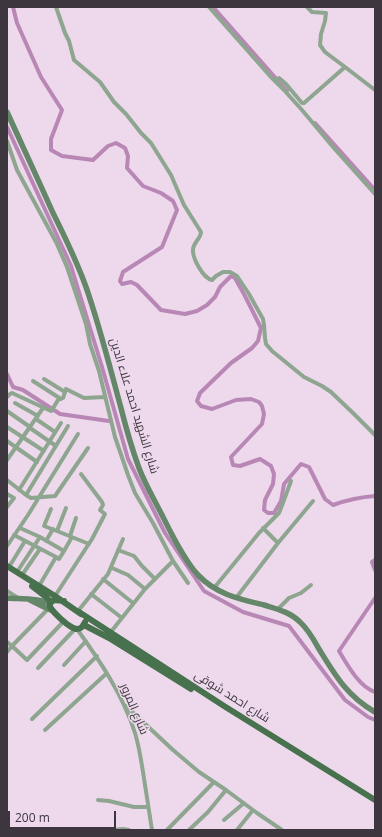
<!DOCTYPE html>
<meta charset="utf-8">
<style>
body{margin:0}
#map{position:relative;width:382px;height:837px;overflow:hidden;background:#edd9eb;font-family:"Open Sans",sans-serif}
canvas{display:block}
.frame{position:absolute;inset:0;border:8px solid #3e363e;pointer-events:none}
.scale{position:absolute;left:8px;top:811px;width:108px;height:18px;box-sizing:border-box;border:2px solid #3e363e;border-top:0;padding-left:5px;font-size:12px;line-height:14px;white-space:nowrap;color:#3e363e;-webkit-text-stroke:3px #edd9eb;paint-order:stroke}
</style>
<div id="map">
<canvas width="382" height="837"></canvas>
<div class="frame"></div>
<div class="scale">200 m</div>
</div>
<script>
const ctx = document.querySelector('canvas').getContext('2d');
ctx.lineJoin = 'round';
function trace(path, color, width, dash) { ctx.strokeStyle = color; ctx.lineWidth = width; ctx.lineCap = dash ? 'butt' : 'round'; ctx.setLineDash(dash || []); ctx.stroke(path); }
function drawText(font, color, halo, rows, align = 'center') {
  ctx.font = font + ' "Open Sans",Cairo,sans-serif'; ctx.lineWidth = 3; ctx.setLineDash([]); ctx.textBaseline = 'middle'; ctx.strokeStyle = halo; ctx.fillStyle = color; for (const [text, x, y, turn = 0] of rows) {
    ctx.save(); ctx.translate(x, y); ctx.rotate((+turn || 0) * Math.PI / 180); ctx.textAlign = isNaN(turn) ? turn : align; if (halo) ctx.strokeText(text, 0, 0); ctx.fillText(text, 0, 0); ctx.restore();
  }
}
trace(new Path2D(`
 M13,7L17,23L41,77L62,110L51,139V150L62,156L93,160L108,146L116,143L125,148L128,156L127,168L143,186L161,193L173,201L177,210L162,247L123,272L120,281L122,284L131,282L137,285L161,310L185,314L197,311L207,305L215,297L220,287L231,276L235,278L245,296L261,328L258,341L252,348L231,363L200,393L197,401L201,406L212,409L236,400L251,399L259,402L262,406L264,414L262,424L231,457L233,465L240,466L260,459L271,466L274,474L273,484L265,500L264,510L268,513H274L281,501L284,484L301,464L309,467L325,499L333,505C347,500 361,497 375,496
 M213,7L287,91
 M315,123L375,190
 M7,127L71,266L102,367L128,459L165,533L204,591L243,612L289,626L345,700L368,717L375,720
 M7,374L13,387L23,390L60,414L109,421
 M375,560L372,562L375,570
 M375,598L339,651C347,664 359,687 375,692`), '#b887b5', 4);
trace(new Path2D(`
 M56,7L65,33L69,41L74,60L100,82L114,102L126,114L141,133L151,143L171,175L184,205L201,232C201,238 194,242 193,249C192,258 203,278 212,280L216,276L223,272H230L237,276L249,294L263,319L264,325L265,338L266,344L272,351L304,377L322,386L331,392L353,413L375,435
 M209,7L270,76L284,90L302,110L333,147L375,194
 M307,7L312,12L326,13L325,21L321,34L320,45L325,52L345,67
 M275,81L279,78L286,84L302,103H304L345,67L375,90
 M7,141L17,170L56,242L67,267L86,324L90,344L99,371L115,437L128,475L135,493L153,523L173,561L188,583
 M44,379L65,392
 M33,381L61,399
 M7,397L10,394L12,393L51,411L52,410L58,400L63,398L66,389L84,398L105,397
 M15,403L38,416
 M7,411L30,427
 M36,419L55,432
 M7,427L44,451
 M30,428L56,446
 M7,441L37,462
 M7,460L43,408
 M7,480L26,495L68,426
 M19,490L61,423
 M7,494L14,498L7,507
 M26,495L31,498L55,496L88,448
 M66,508L57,531L89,544
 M51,509L44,526L57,531
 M20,528L40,537L64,551L72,537
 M263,528L278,543
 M14,535L56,557
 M70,536L76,518
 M46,541L53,529
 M7,546L28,515L78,434
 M118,550L134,556L142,566L155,579
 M9,567L25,541
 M112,568L128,575L145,589
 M17,572L40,537
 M22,575L40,549
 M103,579L133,603
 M39,586L56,557L59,559L64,551
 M214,588L259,533L279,513L281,508L291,481
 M7,591L18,598
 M91,594L122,618
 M55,596L92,539L105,514L100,510L103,505L102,502L81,474
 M236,598L278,543L313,501
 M48,609L12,646L27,660L64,621
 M278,609L289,598L301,593L311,585
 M78,611L108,574L123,539
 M77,629C100,661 123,695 135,733C139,746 141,759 143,772C146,792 149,811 152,830
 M110,633L145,589L173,561
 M7,642L12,646L7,652
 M64,665L86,641
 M38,668L75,629
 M126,706L173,750L199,772L226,790L257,813L282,830
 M32,719L97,656
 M45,730L107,673
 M98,800L109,801L134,807H148
 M224,820L244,803
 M112,830L123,829L129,830
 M167,830L214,782
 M189,830L208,812L226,790
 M237,830L253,810`), '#8ea590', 4);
trace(new Path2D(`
 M7,112C22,145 38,179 53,213C65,237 77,262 86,287C100,327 110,368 121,408C126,428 132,449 139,468C145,484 154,499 162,515C171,533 184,560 198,575C216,594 239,599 264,605C277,609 290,612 300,622C308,629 314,640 319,649C335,675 347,696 375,712
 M7,598C21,599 37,598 50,603
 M30,600L42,606L53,611`), '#658769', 5.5);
trace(new Path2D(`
 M7,566L55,596L81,614
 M32,586L45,596L51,602
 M64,601L54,600L50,603V607C54,613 68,627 76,629C79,629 80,629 82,627L85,622
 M79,612L224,706L375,800
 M84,625L109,638L191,689`), '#48724e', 6);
drawText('12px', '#3e363e', '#edd9eb', [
 ["شارع الشهيد احمد علاء الدين",134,406,73],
 ["شارع احمد شوقى",232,697,32],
 ["شارع المرور",134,709,67]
]);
</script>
